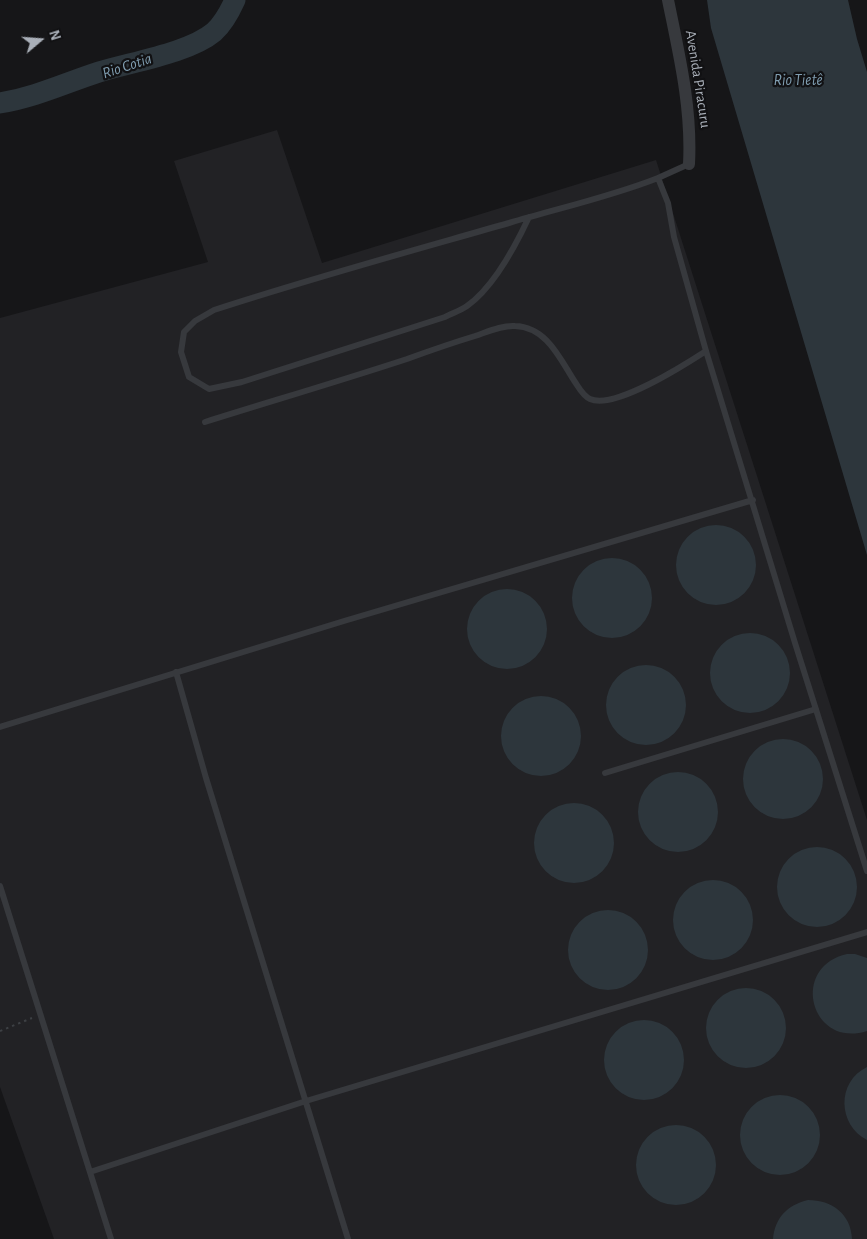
<!DOCTYPE html>
<meta charset="utf-8">
<style>
body{margin:0}
#map{position:relative;width:867px;height:1239px;overflow:hidden;background:#161618;font-family:"Alegreya Sans",sans-serif}
canvas{display:block}
.north{position:absolute;left:15px;top:15px;width:50px;height:50px;-webkit-text-stroke:4px #111113;paint-order:stroke;rotate:72deg;font-size:14px;font-weight:700;line-height:20px;text-align:center;color:#a9afb8}
.north::after{content:'';display:block;margin:auto;width:18px;height:22px;background:#a9afb8;clip-path:polygon(50% 0,100% 100%,50% 72%,0 100%)}
</style>
<div id="map">
<canvas width="867" height="1239"></canvas>
<div class="north">N</div>
</div>
<script>
const ctx = document.querySelector('canvas').getContext('2d');
ctx.lineJoin = 'round';
function fill(path, color) { ctx.fillStyle = color; ctx.fill(path, 'evenodd'); }
function trace(path, color, width, dash) { ctx.strokeStyle = color; ctx.lineWidth = width; ctx.lineCap = dash ? 'butt' : 'round'; ctx.setLineDash(dash || []); ctx.stroke(path); }
function drawText(font, color, halo, rows, align = 'center') {
  ctx.font = font + ' "Alegreya Sans",sans-serif'; ctx.lineWidth = 4.5; ctx.setLineDash([]); ctx.textBaseline = 'middle'; ctx.strokeStyle = halo; ctx.fillStyle = color; for (const [text, x, y, turn = 0] of rows) {
    ctx.save(); ctx.translate(x, y); ctx.rotate((+turn || 0) * Math.PI / 180); ctx.textAlign = isNaN(turn) ? turn : align; if (halo) ctx.strokeText(text, 0, 0); ctx.fillText(text, 0, 0); ctx.restore();
  }
}
fill(new Path2D(`
 M277,130L322,263L656,160L867,820V1239H54L0,1087V318L208,262L174,161Z`), '#222225');
fill(new Path2D(`
 M707,0H848L857,39L867,72V555L711,28Z
 M676 565a40 40 0 1 1 80 0a40 40 0 1 1-80 0Z
 M572 598a40 40 0 1 1 80 0a40 40 0 1 1-80 0Z
 M467 629a40 40 0 1 1 80 0a40 40 0 1 1-80 0Z
 M710 673a40 40 0 1 1 80 0a40 40 0 1 1-80 0Z
 M606 705a40 40 0 1 1 80 0a40 40 0 1 1-80 0Z
 M501 736a40 40 0 1 1 80 0a40 40 0 1 1-80 0Z
 M743 779a40 40 0 1 1 80 0a40 40 0 1 1-80 0Z
 M638 812a40 40 0 1 1 80 0a40 40 0 1 1-80 0Z
 M534 843a40 40 0 1 1 80 0a40 40 0 1 1-80 0Z
 M777 887a40 40 0 1 1 80 0a40 40 0 1 1-80 0Z
 M673 920a40 40 0 1 1 80 0a40 40 0 1 1-80 0Z
 M568 950a40 40 0 1 1 80 0a40 40 0 1 1-80 0Z
 M847,954H855L867,958V1031C811,1049 789,967 847,954Z
 M706 1028a40 40 0 1 1 80 0a40 40 0 1 1-80 0Z
 M604 1060a40 40 0 1 1 80 0a40 40 0 1 1-80 0Z
 M867,1067V1140C838,1125 836,1082 867,1067Z
 M740 1135a40 40 0 1 1 80 0a40 40 0 1 1-80 0Z
 M636 1165a40 40 0 1 1 80 0a40 40 0 1 1-80 0Z
 M808,1200C832,1200 851,1214 852,1239H773C775,1218 787,1205 808,1200Z`), '#2d363c');
trace(new Path2D(`
 M0,103C36,97 65,83 99,72C131,62 189,53 214,32C223,24 230,11 235,0`), '#2d363c', 21);
trace(new Path2D(`
 M0,1031L32,1018`), '#3d4044', 2, [2.5, 4]);
trace(new Path2D(`
 M689,164L658,178L668,203L674,237L706,351L795,643L867,871
 M529,217C515,247 494,287 467,306C460,311 452,313 445,317L242,382L209,389L189,377L181,352L184,332L195,321L214,310C312,278 411,251 509,223C559,208 610,197 658,178
 M205,422C272,401 340,381 407,359C429,351 452,343 475,336C487,332 502,325 515,326C547,327 560,359 575,382C579,388 583,396 590,399C614,410 686,364 706,351
 M176,672L206,778L348,1239
 M0,727L344,621L753,500
 M605,773L816,709
 M0,886L111,1239
 M90,1172L306,1101L867,932`), '#37393d', 6);
trace(new Path2D(`
 M668,0C679,54 692,108 689,164`), '#37393d', 12);
drawText('15px', '#a9afb8', '#111113', [
 ["Avenida Piracuru",698,79,81]
]);
drawText('italic 16px', '#819fb2', '#111113', [
 ["Rio Cotia",127,66,-18],
 ["Rio Tietê",798,80]
]);
</script>
